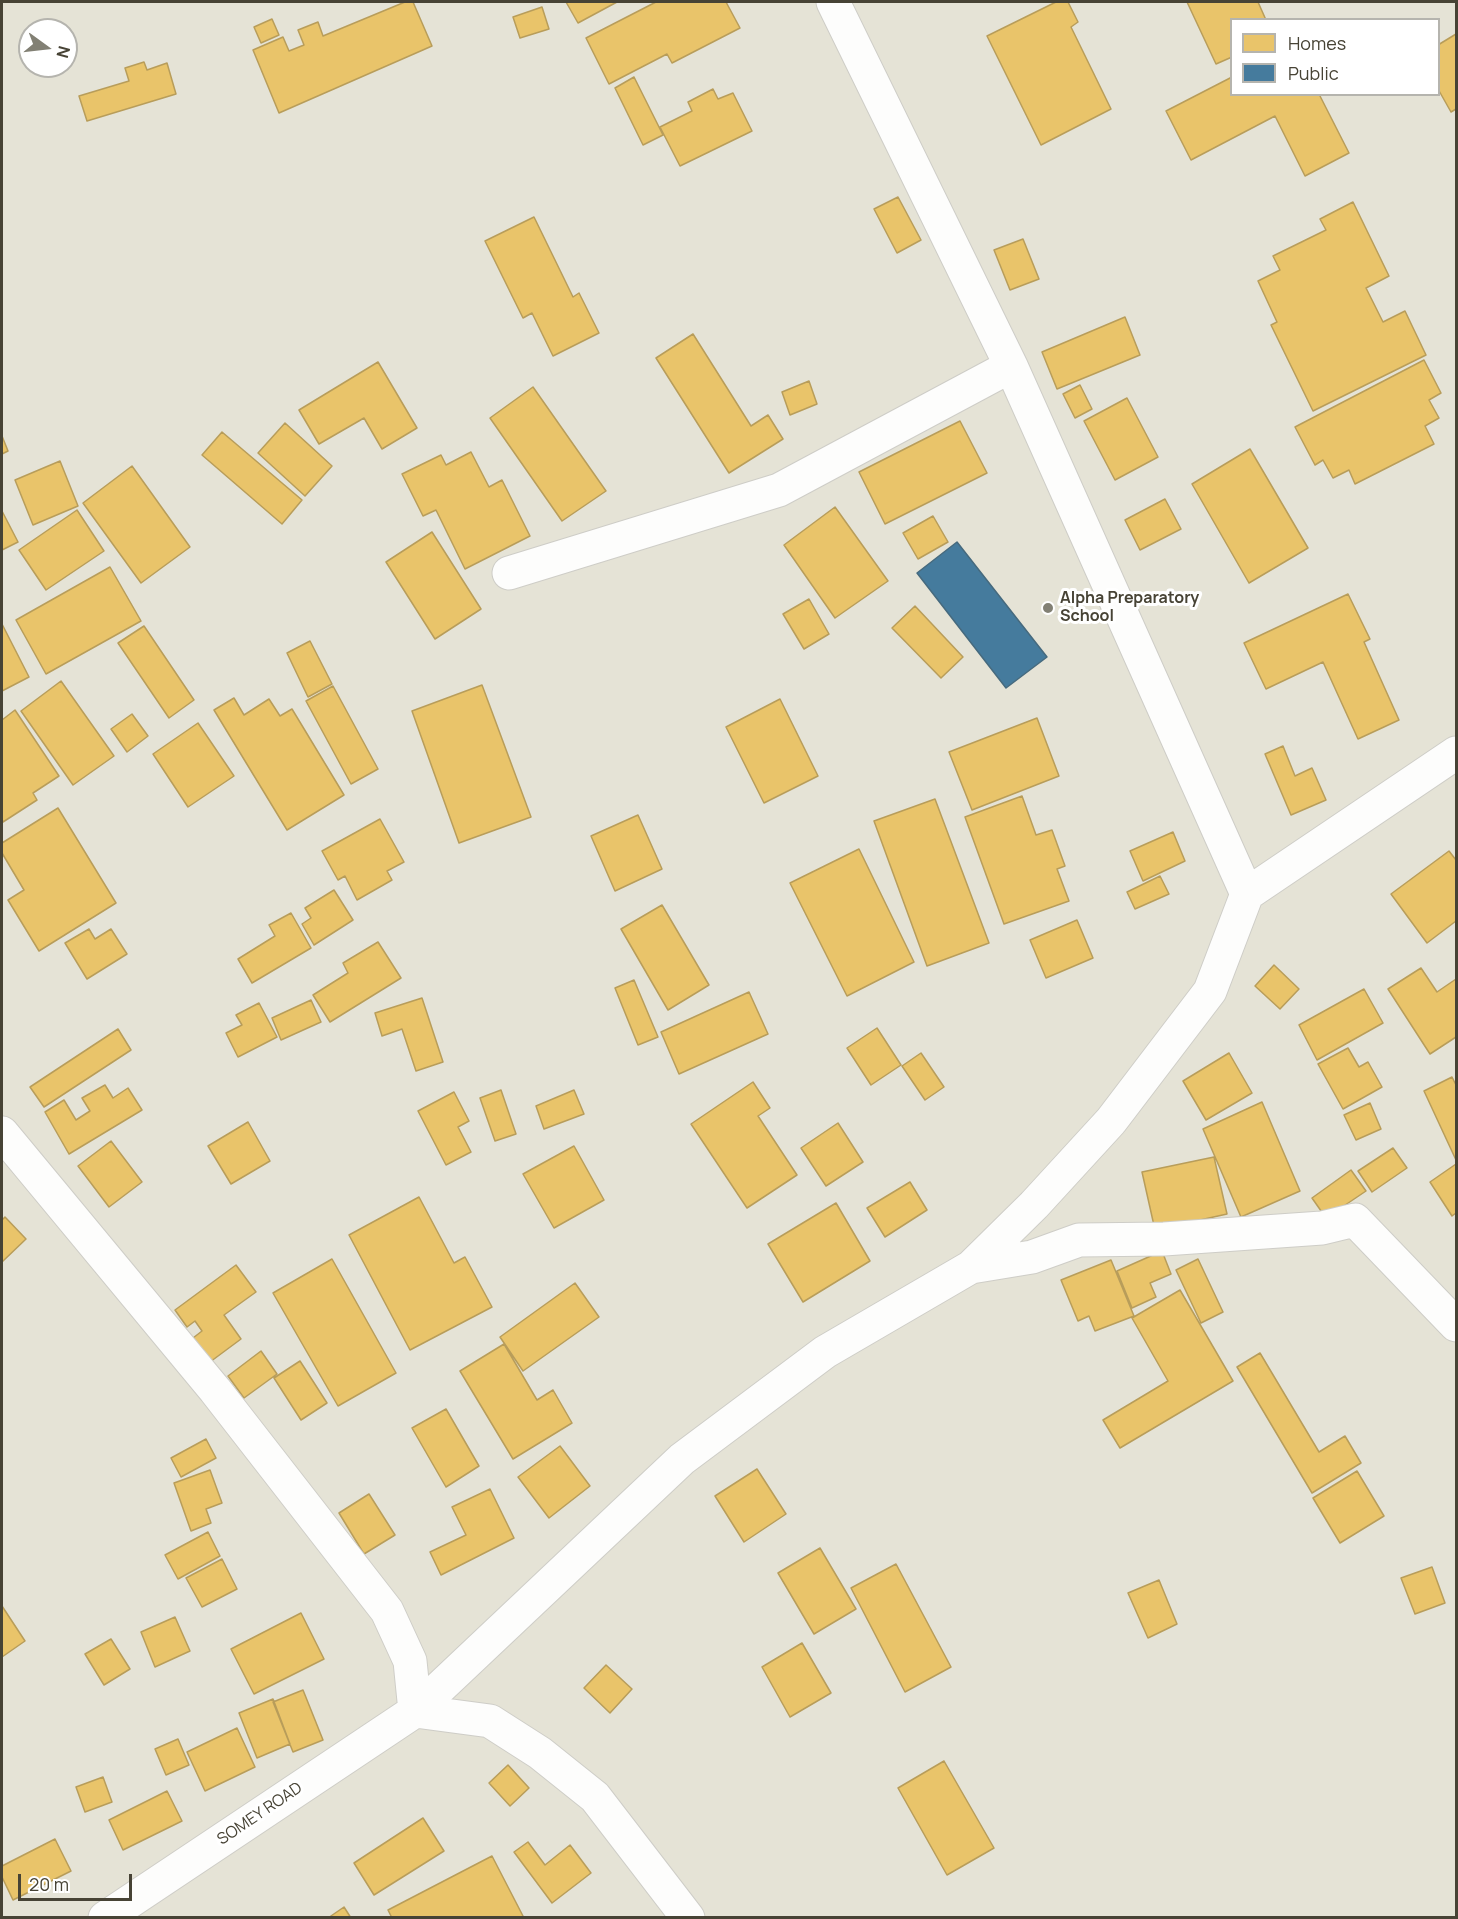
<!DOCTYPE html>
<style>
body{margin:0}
#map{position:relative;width:1458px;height:1919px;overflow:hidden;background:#f0f0ea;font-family:Manrope,sans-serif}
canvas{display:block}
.frame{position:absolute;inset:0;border:3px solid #474335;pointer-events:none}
.legend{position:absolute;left:1230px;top:18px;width:210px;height:78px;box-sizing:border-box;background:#fff;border:2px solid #b5b4ae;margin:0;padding:8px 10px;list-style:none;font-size:18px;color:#474335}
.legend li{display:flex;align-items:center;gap:12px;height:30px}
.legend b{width:30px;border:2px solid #b5b4ae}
.north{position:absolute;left:18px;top:18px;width:60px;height:60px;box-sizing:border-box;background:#fff;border:2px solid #b5b4ae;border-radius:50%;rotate:105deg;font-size:16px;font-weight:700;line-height:24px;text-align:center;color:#474335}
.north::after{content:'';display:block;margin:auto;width:21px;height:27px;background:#828074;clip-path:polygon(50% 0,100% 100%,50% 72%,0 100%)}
.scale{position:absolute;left:18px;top:1874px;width:114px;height:27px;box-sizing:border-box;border:3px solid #474335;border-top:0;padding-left:8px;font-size:18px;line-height:21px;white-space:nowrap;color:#474335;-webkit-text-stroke:4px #fff;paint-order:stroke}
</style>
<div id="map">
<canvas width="1458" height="1919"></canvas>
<div class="frame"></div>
<ul class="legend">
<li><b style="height:16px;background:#e9c46a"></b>Homes</li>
<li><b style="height:16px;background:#457b9d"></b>Public</li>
</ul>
<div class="north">N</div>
<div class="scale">20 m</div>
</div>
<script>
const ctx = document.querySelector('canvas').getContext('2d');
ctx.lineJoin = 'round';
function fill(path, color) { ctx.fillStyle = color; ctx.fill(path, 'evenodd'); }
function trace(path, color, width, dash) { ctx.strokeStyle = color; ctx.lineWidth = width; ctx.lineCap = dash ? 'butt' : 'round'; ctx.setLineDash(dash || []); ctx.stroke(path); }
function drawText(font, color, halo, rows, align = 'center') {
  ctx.font = font + ' Manrope,sans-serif'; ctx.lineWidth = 6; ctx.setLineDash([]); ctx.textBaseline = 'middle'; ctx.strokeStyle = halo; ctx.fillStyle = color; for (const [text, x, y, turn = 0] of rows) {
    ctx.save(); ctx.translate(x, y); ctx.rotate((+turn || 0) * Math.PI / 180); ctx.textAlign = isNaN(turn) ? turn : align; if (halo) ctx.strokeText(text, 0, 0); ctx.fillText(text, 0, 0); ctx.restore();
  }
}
fill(new Path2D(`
 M2,2H1456V1917H2ZM1232,20H1438V94H1232ZM30,30H66V66H30Z`), '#e5e3d6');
const homes = new Path2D(`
 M405,2H413L432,46L279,113L253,50L283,37L289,51L304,45L298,30L318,22L323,36Z
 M566,2H617L578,23Z
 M656,2H726L740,28L672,63L667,54L609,84L586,38Z
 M1056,2H1068L1078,22L1071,27L1111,109L1041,145L987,36Z
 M1187,2H1258L1266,20H1232V57L1216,64Z
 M542,7L549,29L520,38L513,17Z
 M272,19L279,35L261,43L254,27Z
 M1456,34V109L1451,112L1438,89V45Z
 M144,62L147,70L167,63L176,94L87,121L79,96L129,81L125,68Z
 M634,77L663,135L643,145L615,88Z
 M1232,77V94H1319L1349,153L1305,176L1275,116L1191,160L1166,111Z
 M713,89L718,99L733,93L752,131L680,166L660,127L692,111L688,102Z
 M898,197L921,240L897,253L874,209Z
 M1353,202L1389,276L1366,288L1383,322L1405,311L1426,355L1313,411L1271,325L1277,322L1258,281L1280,270L1273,256L1326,230L1320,219Z
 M534,217L573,297L579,293L599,333L553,356L532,313L523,318L485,241Z
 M1023,239L1039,279L1010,290L994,250Z
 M1125,317L1140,355L1057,389L1042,352Z
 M693,334L751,426L768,415L783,439L729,473L656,358Z
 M1424,360L1441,393L1429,400L1439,418L1425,426L1434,444L1355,484L1349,470L1333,478L1323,460L1315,465L1295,427Z
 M378,362L417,428L382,449L364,418L319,444L299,410Z
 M809,381L817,404L790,415L782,392Z
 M1080,385L1092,409L1075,418L1063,394Z
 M533,387L606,491L562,521L490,418Z
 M1127,398L1158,457L1115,480L1084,421Z
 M960,421L987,473L885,524L859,472Z
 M285,423L332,466L305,496L258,453Z
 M222,432L302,500L282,524L202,455Z
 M2,436L8,451L2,454Z
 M1250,449L1308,548L1249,583L1192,484Z
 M471,452L489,487L502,480L530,536L465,569L436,510L423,516L402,474L441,455L446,465Z
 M60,461L78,506L33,525L15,480Z
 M132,466L190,547L141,583L83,503Z
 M1165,499L1181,529L1140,550L1125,520Z
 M835,507L888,581L835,618L784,545Z
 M77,510L104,551L46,590L19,550Z
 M2,511L18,542L2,550Z
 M933,516L948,542L918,559L903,533Z
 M432,532L481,609L435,639L386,562Z
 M110,567L141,621L46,674L16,620Z
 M1348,594L1370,639L1364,642L1399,720L1358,739L1323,662L1266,689L1244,643Z
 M809,599L829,634L804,649L783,614Z
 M915,606L963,657L941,678L892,628Z
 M2,624L29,677L2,691Z
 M144,626L194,700L169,718L118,643Z
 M310,641L332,684L308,697L287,653Z
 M61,681L114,756L73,785L21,711Z
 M482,685L531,817L459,843L412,711Z
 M333,686L378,769L351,784L306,701Z
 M234,698L244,715L269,699L280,716L292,709L344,795L287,830L214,710Z
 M780,699L818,776L764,803L726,727Z
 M15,710L59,776L33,793L37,800L3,822L2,819V720Z
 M132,714L148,736L127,752L111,729Z
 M1037,718L1059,776L972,810L949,752Z
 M198,723L234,776L188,807L153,754Z
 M1283,746L1295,776L1312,768L1326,800L1291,815L1265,754Z
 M1022,796L1036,835L1052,830L1065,866L1057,869L1069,901L1004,924L965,817Z
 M935,799L989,943L927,966L874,821Z
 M58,808L116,903L39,951L8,900L24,890L2,853V843Z
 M638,815L662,869L615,891L591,836Z
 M380,819L404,862L387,871L392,880L357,900L345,876L338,880L322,851Z
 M1173,832L1185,861L1143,881L1130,851Z
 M859,849L914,962L847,996L790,883Z
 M1449,851L1456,860V921L1427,943L1391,894Z
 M1160,876L1169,894L1135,909L1127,892Z
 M334,890L353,920L314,945L302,924L311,918L305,908Z
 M662,905L709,985L668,1010L621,929Z
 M291,913L311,948L252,983L238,959L275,936L269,925Z
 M1077,920L1093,958L1046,978L1030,940Z
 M89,929L95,939L111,929L127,954L87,979L65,943Z
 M378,942L401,978L330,1022L313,995L348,973L343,963Z
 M1274,965L1299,989L1280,1009L1255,986Z
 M1421,968L1437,992L1456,979V1037L1430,1054L1388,989Z
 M634,980L658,1037L638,1045L615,988Z
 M1364,989L1383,1023L1317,1060L1299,1025Z
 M749,992L768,1034L679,1074L661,1032Z
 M422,998L443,1062L416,1071L402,1029L382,1036L375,1013Z
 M311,1000L321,1022L281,1040L272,1018Z
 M259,1003L277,1037L238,1057L226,1033L242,1025L236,1015Z
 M877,1028L901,1065L871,1085L847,1048Z
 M118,1029L131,1050L44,1107L30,1087Z
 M1348,1048L1359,1067L1368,1062L1382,1087L1343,1109L1318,1064Z
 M921,1053L944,1087L925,1100L902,1066Z
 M1229,1053L1252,1093L1206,1120L1183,1081Z
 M1452,1077L1456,1085V1160L1424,1091Z
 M753,1082L770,1108L758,1116L797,1175L747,1208L691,1124Z
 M105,1085L113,1098L128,1088L142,1110L69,1154L45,1112L64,1100L76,1120L90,1111L82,1098Z
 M501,1090L516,1134L495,1141L480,1098Z
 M574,1090L584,1114L544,1129L536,1106Z
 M454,1092L469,1121L458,1127L471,1152L446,1165L418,1111Z
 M1262,1102L1300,1191L1241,1217L1203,1129Z
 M1370,1103L1381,1129L1356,1140L1344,1115Z
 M248,1122L270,1161L231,1184L208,1146Z
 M838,1123L863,1162L826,1186L801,1148Z
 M111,1141L142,1182L109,1207L78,1166Z
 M574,1146L604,1200L554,1228L523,1174Z
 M1393,1148L1407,1168L1372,1192L1358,1171Z
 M1214,1157L1227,1214L1155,1230L1142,1172Z
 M1456,1164V1213L1452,1216L1430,1182Z
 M1351,1170L1366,1191L1326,1218L1312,1198Z
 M910,1182L927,1210L885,1237L867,1208Z
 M419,1197L454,1263L465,1257L492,1307L410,1350L349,1235Z
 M836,1203L870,1261L803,1302L768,1244Z
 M5,1217L26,1239L2,1262V1220Z
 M1162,1251L1171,1274L1150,1283L1156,1297L1132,1308L1117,1271Z
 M332,1259L396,1373L338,1406L273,1293Z
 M1198,1259L1223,1312L1201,1323L1176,1270Z
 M1111,1260L1134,1316L1095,1331L1089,1316L1078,1321L1061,1280Z
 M236,1265L256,1292L224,1315L241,1339L210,1362L193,1338L202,1331L195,1321L187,1327L175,1310Z
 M575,1283L599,1317L523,1371L500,1337Z
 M1180,1290L1233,1381L1120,1448L1103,1420L1168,1381L1132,1318Z
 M504,1344L537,1400L553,1390L572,1423L513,1459L460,1371Z
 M261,1351L277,1374L244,1398L228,1376Z
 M1260,1353L1319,1452L1345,1436L1361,1463L1312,1493L1237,1367Z
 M300,1361L327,1403L301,1420L274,1378Z
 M446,1409L479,1466L446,1487L412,1428Z
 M206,1439L216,1458L181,1477L171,1458Z
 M560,1446L590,1486L549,1518L518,1477Z
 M757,1469L786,1514L744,1542L715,1496Z
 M210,1470L222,1503L206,1509L211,1523L191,1531L174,1483Z
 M1357,1471L1384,1516L1340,1543L1313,1498Z
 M490,1489L514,1538L441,1575L430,1552L466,1535L452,1507Z
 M369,1494L395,1535L364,1554L339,1513Z
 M208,1532L220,1556L178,1579L165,1555Z
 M820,1548L856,1609L814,1634L778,1573Z
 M222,1559L237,1589L202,1607L186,1578Z
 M896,1564L951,1667L905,1692L851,1588Z
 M1432,1567L1445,1603L1415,1614L1401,1578Z
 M1159,1580L1177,1624L1148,1638L1128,1593Z
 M2,1606L25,1641L2,1657Z
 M301,1613L324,1659L254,1694L231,1649Z
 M175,1617L190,1651L155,1667L141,1632Z
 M111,1639L130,1669L104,1685L85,1654Z
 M802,1643L831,1693L790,1717L762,1667Z
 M606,1665L632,1689L610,1713L584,1688Z
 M303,1690L323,1740L293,1752L273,1702Z
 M273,1699L290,1744L257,1758L239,1713Z
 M237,1728L255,1767L205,1791L187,1752Z
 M178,1739L189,1765L166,1775L155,1749Z
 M944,1761L994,1848L947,1875L898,1788Z
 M508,1765L529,1788L510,1806L489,1783Z
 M103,1777L112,1802L85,1812L76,1787Z
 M167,1791L182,1821L123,1850L109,1820Z
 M423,1818L444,1851L374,1895L354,1863Z
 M55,1839L71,1871L13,1900L2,1877V1866Z
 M528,1842L545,1865L570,1845L591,1873L552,1903L514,1852Z
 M492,1856L524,1918H392L388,1910Z
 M344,1907L351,1918H328Z`);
fill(homes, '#e9c46a');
trace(homes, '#b89d5a', 1.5);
const public = new Path2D(`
 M957,542L1047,657L1006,688L917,573Z`);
fill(public, '#457b9d');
trace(public, '#466a7e', 1.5);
const minor = new Path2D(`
 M833,2L1011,366L1247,894
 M509,573L779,490L1011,366
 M2,1133L215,1390L387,1611L410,1661L415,1711
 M971,1267L1032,1257L1079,1240L1164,1239L1322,1228L1355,1220L1456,1325
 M415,1711L490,1721L540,1753L595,1797L688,1918
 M105,1918L415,1711L682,1459L825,1352L971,1267L1034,1205L1111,1121L1210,991L1247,894L1456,753`);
trace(minor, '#cecdc7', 35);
trace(minor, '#fdfdfc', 33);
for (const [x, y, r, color] of [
 [1048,608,6,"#828074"]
]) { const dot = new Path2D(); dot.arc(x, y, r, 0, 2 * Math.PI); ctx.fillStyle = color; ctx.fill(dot); trace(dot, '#fff', 2); }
drawText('bold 16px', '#474335', '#fff', [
 ["Alpha Preparatory",1060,599],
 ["School",1060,617]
], 'left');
drawText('16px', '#474335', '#fff', [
 ["SOMEY ROAD",260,1814,-34]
]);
</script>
